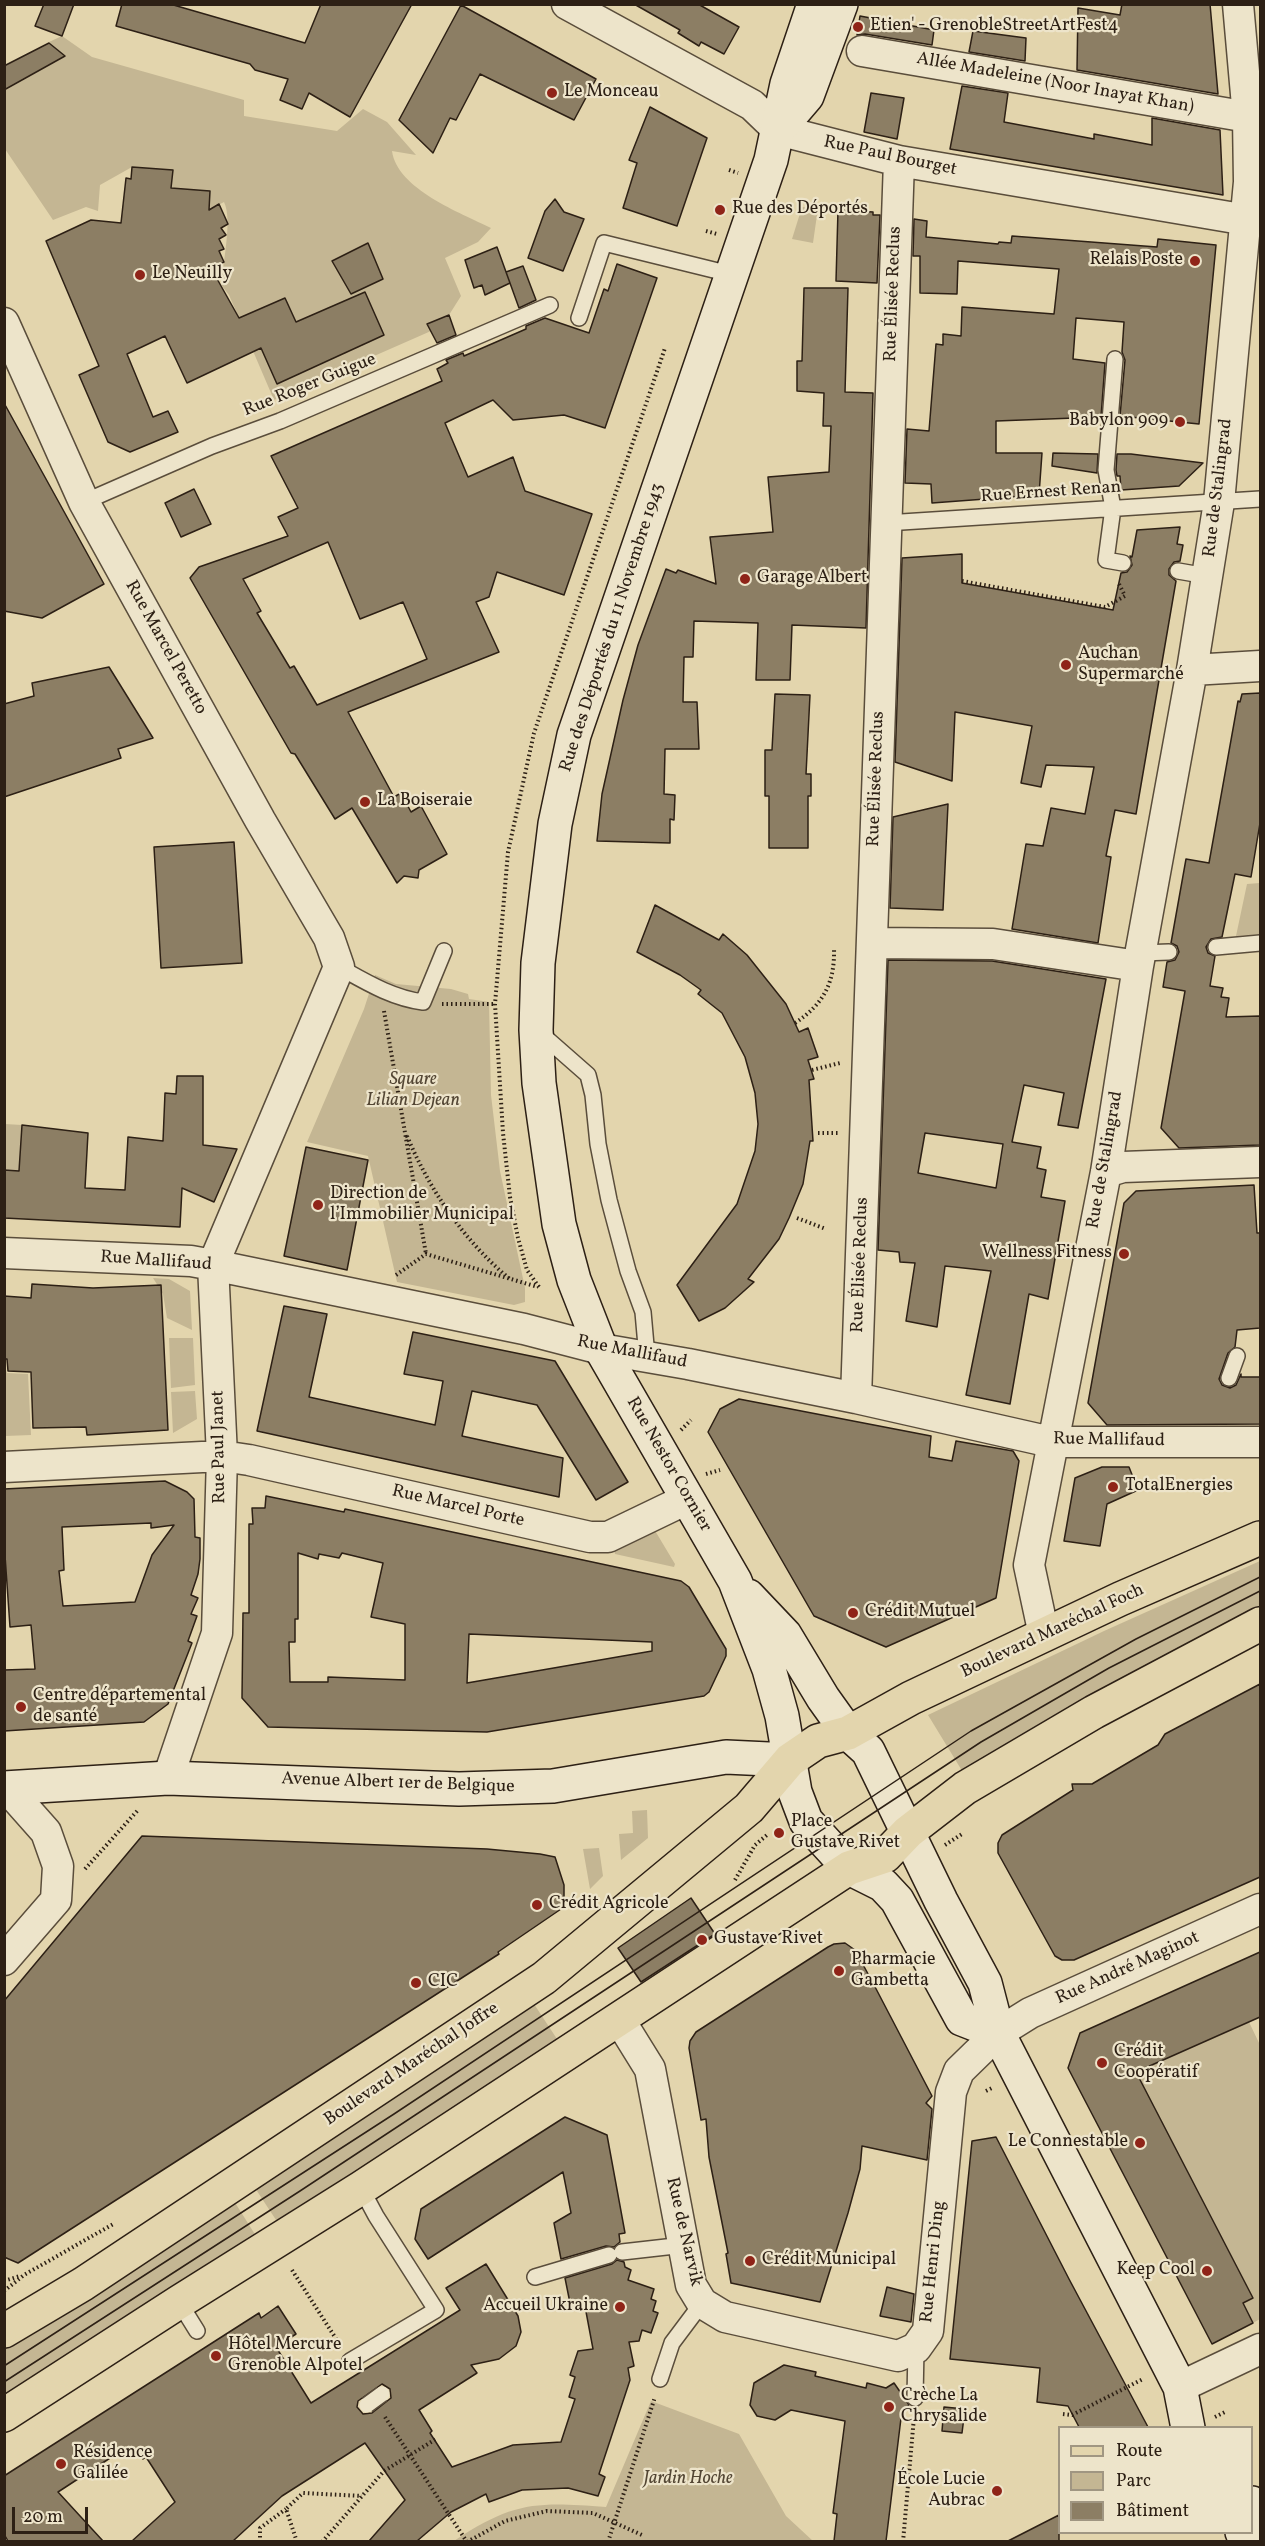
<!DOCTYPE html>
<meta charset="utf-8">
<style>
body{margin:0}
#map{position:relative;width:1265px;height:2546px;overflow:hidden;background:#e3d5ad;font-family:Vollkorn,serif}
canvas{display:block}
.frame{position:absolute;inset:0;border:6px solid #2d2015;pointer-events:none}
.legend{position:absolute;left:1058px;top:2426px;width:195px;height:108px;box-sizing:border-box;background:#ede4ca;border:2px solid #a09682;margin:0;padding:8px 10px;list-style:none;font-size:18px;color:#2d2015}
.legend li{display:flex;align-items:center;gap:12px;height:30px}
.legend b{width:30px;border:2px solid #a09682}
.scale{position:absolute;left:12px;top:2507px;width:76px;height:27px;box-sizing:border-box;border:3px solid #2d2015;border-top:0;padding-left:8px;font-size:18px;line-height:21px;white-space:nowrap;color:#2d2015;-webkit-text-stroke:4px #ede4ca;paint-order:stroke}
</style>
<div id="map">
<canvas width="1265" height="2546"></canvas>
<div class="frame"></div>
<ul class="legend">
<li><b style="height:8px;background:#e3d5ad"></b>Route</li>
<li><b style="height:16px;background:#c4b693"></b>Parc</li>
<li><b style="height:16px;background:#8c7e64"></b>Bâtiment</li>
</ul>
<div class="scale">20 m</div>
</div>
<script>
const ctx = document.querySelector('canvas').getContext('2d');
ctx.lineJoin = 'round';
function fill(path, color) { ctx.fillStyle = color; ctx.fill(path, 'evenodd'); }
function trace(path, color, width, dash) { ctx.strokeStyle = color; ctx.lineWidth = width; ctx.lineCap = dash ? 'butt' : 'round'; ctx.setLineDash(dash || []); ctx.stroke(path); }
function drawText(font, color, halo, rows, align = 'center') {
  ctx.font = font + ' Vollkorn,serif'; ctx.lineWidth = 4.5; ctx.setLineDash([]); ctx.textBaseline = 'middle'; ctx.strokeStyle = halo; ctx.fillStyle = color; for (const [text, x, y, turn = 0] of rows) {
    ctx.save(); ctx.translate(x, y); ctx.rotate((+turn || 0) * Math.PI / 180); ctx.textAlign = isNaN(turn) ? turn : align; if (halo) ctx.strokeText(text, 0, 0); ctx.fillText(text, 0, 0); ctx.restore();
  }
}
fill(new Path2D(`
 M62,36L92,57L244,100V116L337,131L363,109L387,122L416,155L392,151C397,189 461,213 491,228L478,242L445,258L461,296L449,315L427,324L431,331L274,400L229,295L222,286C222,263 233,221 224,202L209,210V191L171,188L132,167L100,185L98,211L86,207L53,220L5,149L4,88L6,90L65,56L49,42Z
 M802,207L818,208L813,243L792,239Z
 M1260,883V934L1236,936L1247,884Z
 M375,975L396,984L451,989L468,994L469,999L489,1002L491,1095L500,1171L525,1288V1302L514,1305L397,1282L368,1156L307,1142L364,1009Z
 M5,1124L22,1125L20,1171L5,1170Z
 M153,1278L169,1279L190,1291L192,1330L167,1318L163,1294Z
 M169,1338H193L195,1385L171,1388Z
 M4,1362L7,1373L28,1374L31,1435L5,1436Z
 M195,1391L197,1419L173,1433L171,1392Z
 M654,1529L675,1564L674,1567L615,1554L614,1550Z
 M1260,1561V1610L964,1774L928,1715L1104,1631Z
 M647,1810L648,1838L621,1860L619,1834L633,1833L632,1811Z
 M599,1848L603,1876L590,1889L583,1849Z
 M534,2004L557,2039L278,2223L255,2188Z
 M1249,2022L1260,2045V2319L1253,2323L1243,2303L1253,2297L1136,2072Z
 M234,2201L256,2236L5,2397V2348Z
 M651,2401L739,2434L786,2516L813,2541H454C514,2501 537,2502 606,2507Z`), '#c4b693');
const building = new Path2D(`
 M44,4H74L62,36L35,26Z
 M122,4H170L305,43L321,4H412L350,117L309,93L302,109L280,100L288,79L255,70L250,64L116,26Z
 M634,4H698L739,27L724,54L701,42L699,46L678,33L680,30Z
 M1122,4H1210L1218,94L1077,70L1078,8L1120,15Z
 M461,5L596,79L574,120L480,74L456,120L450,118L433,153L399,120Z
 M860,16L934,30L932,45L865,34L857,35Z
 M973,31L1026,38L1025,61L969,52Z
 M49,43L65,56L4,90V66Z
 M962,86L1008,93L1004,122L1094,139V134L1152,145V118L1220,130L1223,195L950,149Z
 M871,93L904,98L897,139L864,132Z
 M650,107L707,138L677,226L623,208L637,163L629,160Z
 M132,167L173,170L171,188L210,191L209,210L219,204L228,224L221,228L226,235L219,239L224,249L219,251L224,262L218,265L222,274L216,277L239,318L285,298L296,322L365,292L384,335L277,384L261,348L187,383L165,336L127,354L153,417L168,411L178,432L130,452L108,442L79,375L99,366L46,241L91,220L121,223L126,178L131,179Z
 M555,199L564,212L584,219L563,271L528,258L545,211Z
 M838,210L873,212V215H880L877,283L836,281Z
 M914,219L927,221L926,237L998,244L999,242L1011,243L1012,236L1157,247L1158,239L1216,245L1199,424L1120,416L1125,360L1122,352L1124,322L1076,318L1073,359L1105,363L1101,417L996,421V453H1042L1039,495L932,503L931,484L905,483L907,429L929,431L936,344L943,345V334L961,336L962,307L1054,314L1059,269L958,261L957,294L920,293V256H913Z
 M368,243L383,279L351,294L332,261Z
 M497,247L510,283L485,295L482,285L474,288L465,260Z
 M617,264L657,278L605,428L564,415L513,420L493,400L445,423L468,477L513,457L525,491L592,514L564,595L497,572L489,597L476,602L499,652L348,712L394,797L401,793L411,812L421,806L447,854L419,870L418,878L404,876L397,883L352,808L335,819L295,754L291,753L190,578L199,567L288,536L278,517L298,508L271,456L442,381L437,369L448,363L446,360L463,353L464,356L526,329V326L545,318L589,333L604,289L608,291ZM328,542L360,619L403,602L427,659L317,705L294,666L290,668L257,613L261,611L243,579Z
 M523,266L536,300L519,308L506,272Z
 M804,288H848L845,392L873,393L866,628L792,625L790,680H756L758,623L694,621L693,657H684L683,702H697L699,749H665L664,794L675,795L674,820L670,819V843L597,841L602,794L623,700L638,645L666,569L676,573L678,570L716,584L710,537L773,532L768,477L829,472L831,426H823L824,393L797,391V361H802Z
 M449,315L456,335L437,343L427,324Z
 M4,403L104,584L42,618L4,611Z
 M1053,453L1098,454L1097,473L1052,466Z
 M1117,454H1131L1203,463L1179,486L1121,490L1120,476H1117L1116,470Z
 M194,489L211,524L181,537L165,503Z
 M1180,527L1177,544L1183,545L1180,561L1174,562L1169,569V575L1176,581L1136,814L1115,810L1106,856L1111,857L1098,943L1012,929L1026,844L1043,846L1051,808L1085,814L1094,767L1046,765L1041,787L1021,783L1032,726L955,712L952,781L895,762L902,558L962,554V583L1113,610L1121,573L1127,572L1132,565L1130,556L1132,557L1137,530Z
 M109,667L153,738L118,749L121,758L4,797V704L34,696L32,683Z
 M1260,693V823L1251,877L1235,874L1222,937L1211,939L1206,947L1208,953L1215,956L1210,986L1223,988L1221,997L1229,998L1226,1017L1260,1016V1145L1179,1148L1161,1128L1185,991L1163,987L1167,962L1175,960L1179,952L1177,946L1171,943L1186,859L1209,863L1238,701L1240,702L1242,694Z
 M775,694L810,695L806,774H811V796H808V848H769V796H765V750H772Z
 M948,804L943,910L890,908L893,817Z
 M234,842L242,963L161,968L154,847Z
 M655,905L719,940L723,934L747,955L786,1004L799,1032L808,1028L818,1057L808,1060L814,1079L809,1080L813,1141H810L803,1184L789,1218L779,1239L748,1279L754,1282L725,1308L699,1321L677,1285L737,1204L755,1151L758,1124L755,1093L745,1057L722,1013L698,994L701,990L680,975L637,952Z
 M888,960L992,961L1106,979L1078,1128L1058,1125L1064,1093L1024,1085L1012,1142L1041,1147L1037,1168L1046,1170L1041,1197L1065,1201L1048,1299L1029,1294L1010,1404L966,1395L991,1271L945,1266L937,1327L906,1321L915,1263L900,1262L899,1252L878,1250ZM925,1133L1003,1144L996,1188L918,1173Z
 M177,1076H203V1145L237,1149L214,1202L182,1188L180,1227L4,1218V1170L19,1171L22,1125L88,1133L85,1188L125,1190L128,1137L163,1141L165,1093L176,1094Z
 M306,1147L368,1160L347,1270L284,1256Z
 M1254,1185L1257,1233H1260V1328L1237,1330L1235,1347L1228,1353L1219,1379L1222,1385L1230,1388L1236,1385L1241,1374V1377H1260V1424L1107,1425L1088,1403L1124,1203L1136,1191Z
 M32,1284L93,1288L161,1285L168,1430L87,1435L86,1427L33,1428L31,1372L8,1371L7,1359H4V1296L31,1298Z
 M284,1306L327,1314L309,1397L435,1425L443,1381L404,1374L413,1332L555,1361L628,1482L596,1500L537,1405L472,1391L462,1436L563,1458L559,1497L257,1431Z
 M739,1399L931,1436L929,1457L952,1461L956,1441L1013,1451L1019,1461L996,1598L886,1647L814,1616L708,1432L720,1409Z
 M1102,1467H1129L1138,1490L1107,1504L1100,1546L1064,1541L1075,1478Z
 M165,1481L187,1492L194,1499L195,1537L200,1538V1559L198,1574L191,1595L198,1598L191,1614L197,1616L188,1641L192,1643L168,1704L144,1722L4,1731V1670L35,1669L31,1625L10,1627L4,1541V1489ZM151,1523V1528L174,1525L152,1555L135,1602L63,1606L59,1571L64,1570L62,1527Z
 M266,1496L344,1512L345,1509L681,1581L689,1587L726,1649V1656L709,1692L704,1696L487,1732L268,1727L242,1698L243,1613H249V1524H253L252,1508H265ZM298,1553L318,1559L319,1554L339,1558L342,1553L383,1563L371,1617L405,1624V1680L328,1677V1682H290L289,1642H295V1619H298ZM469,1634L652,1642V1651L467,1683Z
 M1260,1684V1877L1074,1960H1062L1055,1956L998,1853V1843L1002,1835L1073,1790L1072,1784H1092L1158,1745L1165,1734Z
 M142,1836L487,1849L540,1854L555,1857L564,1885V1907L498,1952L499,1954L18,2263L4,2257V2001Z
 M691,1898L715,1934L641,1982L618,1948Z
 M845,1943L855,1950L873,1983L932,2096L926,2103L932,2109L927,2160L862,2146L860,2169L848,2213L820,2302L731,2283L726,2254L728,2253L709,2157L706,2119L701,2120L689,2048L690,2041L696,2032L828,1947L834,1944Z
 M1260,1952V2017L1136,2072L1253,2298L1243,2303L1253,2323L1212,2344L1068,2068L1080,2033Z
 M565,2117L607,2135L625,2233L619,2234L620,2242L614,2247L606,2246L561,2259L554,2223L571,2213L563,2172L428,2259L415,2239L421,2209Z
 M996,2137L1069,2279L1148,2427H1079L1068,2406L1037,2402L1040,2368L950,2359L972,2141Z
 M617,2260L624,2262L625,2267L631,2270L628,2280L654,2289L651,2299L656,2301L653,2311L658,2313L651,2333L642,2330L639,2341L629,2342L634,2366L628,2368L630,2380L599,2474L605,2477L598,2496L568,2488L522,2490L489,2502L486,2494L451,2512L417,2541H369L405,2500L365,2443L282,2496L233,2541H132L175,2502L146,2457L143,2459L139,2453L133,2457L127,2447L58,2492L103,2541H8L4,2534V2476L259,2313L261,2318L278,2306L296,2334L276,2347L311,2403L460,2310L446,2288L486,2264L518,2316L521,2332L516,2346L499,2359L471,2365L477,2373L419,2410L432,2431L430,2433L452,2467L513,2445L561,2442L575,2399L569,2397L575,2377L570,2375L578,2351L593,2349L584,2301L570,2303L565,2278L612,2264ZM382,2384L390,2389L391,2398L372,2413L363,2414L357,2407L358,2401Z
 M887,2287L914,2294L911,2322L880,2316Z
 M784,2365L816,2372L815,2376L866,2388L867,2383L886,2388L894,2383L905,2399L909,2405L902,2410L886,2541H834L837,2514L833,2513L845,2421L791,2410L775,2420L757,2416L750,2405L754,2383Z
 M944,2407L965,2409L962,2433L942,2431Z
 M1059,2515V2541H1008Z`);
fill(building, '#8c7e64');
trace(building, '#2d2015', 1.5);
const lane = new Path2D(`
 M579,318L604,243L730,274
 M1115,359L1106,470L1113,508L1106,560L1123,563
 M84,502L212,446L280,421L550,305
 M886,523L1260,499
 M1178,571L1207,576
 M1216,947L1260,943
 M1141,953L1169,952
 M339,967C366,982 392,998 423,1002L444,951
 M539,1032L588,1075L593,1095L598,1144L609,1200L628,1271L643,1312L647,1357
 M1229,1378L1237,1356
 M622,2252L684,2245
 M535,2277L609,2255
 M179,2302L197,2331
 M350,2361L436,2310L376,2216L361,2188
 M660,2379L672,2343L702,2303
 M915,2398L916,2348`);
const street = new Path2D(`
 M567,4L752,105L778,130L899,161L1247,220
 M862,51L1248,117
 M4,323L84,502L260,820L329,938L339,967L213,1265L222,1456L217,1633L168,1778
 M1192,670L1260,666
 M872,943L993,944L1138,966
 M1106,1172L1123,1167L1260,1162
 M4,1253L191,1261L213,1265L524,1329L601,1349L688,1364L856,1398L1051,1442H1260
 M856,1398L899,161
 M4,1467L222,1456L249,1460L590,1537H608L687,1499
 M1044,1635L1029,1565L1106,1172L1138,966L1192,670L1219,502L1249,182L1248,117L1238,4
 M4,1960L56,1900L58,1866L46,1832L7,1788
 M619,2019L650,2069L691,2285L702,2303L725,2317L898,2356L916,2348L928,2331L951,2092L959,2071L998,2033L1030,2013L1260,1909
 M1180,2387L1260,2349`);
const secondary = new Path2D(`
 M814,4L787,84L771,160L574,735L555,824L538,963L536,1030L539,1083L559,1224L574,1280L601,1349L735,1581L769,1669L782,1716L795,1792L806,1821L849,1868L883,1885L897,1900L962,2019L998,2033
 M784,123L807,96L841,4
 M748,1596L785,1635L823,1698L848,1733L868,1751L941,1901L985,1983L998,2033L1180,2387L1188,2428
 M4,1788L168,1778L459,1789L553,1786L726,1757L790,1760
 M1252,2503L1260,2520
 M1242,2532L1247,2542`);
const primary = new Path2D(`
 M4,2331L83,2284L544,1978L749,1808L790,1760L818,1741L848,1733L911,1698L1120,1599L1260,1538
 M4,2415L179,2302L361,2188L849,1868L885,1856L908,1832L965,1788L1094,1712L1260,1624`);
trace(lane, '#5a4d3b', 18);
trace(street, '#5a4d3b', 33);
trace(secondary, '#2d2015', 36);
trace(primary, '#2d2015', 36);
trace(new Path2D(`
 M729,170L738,173
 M706,231L717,234
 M962,581L1105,607L1125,596L1118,582
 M442,1004H495
 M384,1011L426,1254
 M795,1023C824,1004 835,982 834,948
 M812,1070L840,1063
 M818,1133H838
 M407,1136C430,1191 465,1242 511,1280
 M797,1218L826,1229
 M396,1275L426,1254L538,1287
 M539,1287L527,1270L518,1238L510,1197L503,1133L495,1004L508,852L534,733L665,348
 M681,1430L691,1420
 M706,1474L720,1470
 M945,1845L962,1834
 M85,1869L138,1810
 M735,1880L755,1845L767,1835
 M986,2091L994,2087
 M292,2270L340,2345
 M4,2281L20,2276
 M4,2291L24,2275L115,2223
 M1063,2414L1072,2415L1143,2379
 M385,2417L467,2542
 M1215,2417L1227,2411
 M260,2542V2528L286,2509
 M297,2542L286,2509L303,2493L362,2496
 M322,2542L384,2471L436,2439
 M467,2542L505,2521L547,2511L593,2513L642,2535
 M608,2542L655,2397
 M903,2542L914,2417`), '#2d2015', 4, [1.5, 3]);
trace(lane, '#ede4ca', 15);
trace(street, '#ede4ca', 30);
trace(secondary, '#ede4ca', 33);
trace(primary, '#e3d5ad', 33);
trace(new Path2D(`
 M4,2366L394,2114L971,1731L1136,1639L1260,1577
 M4,2382L300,2191L981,1742L1109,1668L1260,1591`), '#2d2015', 1.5);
const laneBridge = new Path2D(`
 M367,2405L382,2394`);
trace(laneBridge, '#5a4d3b', 18, []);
trace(laneBridge, '#ede4ca', 15);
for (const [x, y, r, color] of [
 [858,27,6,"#8f2418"],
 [552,93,6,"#8f2418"],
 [720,210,6,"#8f2418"],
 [1195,261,6,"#8f2418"],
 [140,275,6,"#8f2418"],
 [1180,422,6,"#8f2418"],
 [745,579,6,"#8f2418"],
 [1066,665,6,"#8f2418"],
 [365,802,6,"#8f2418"],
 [318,1205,6,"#8f2418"],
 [1124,1254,6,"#8f2418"],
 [1113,1487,6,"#8f2418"],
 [853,1613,6,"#8f2418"],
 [21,1707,6,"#8f2418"],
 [779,1833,6,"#8f2418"],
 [537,1905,6,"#8f2418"],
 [702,1940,6,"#8f2418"],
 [839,1971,6,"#8f2418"],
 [416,1983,6,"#8f2418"],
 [1102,2063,6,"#8f2418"],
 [1140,2143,6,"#8f2418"],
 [750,2261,6,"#8f2418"],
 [1207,2271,6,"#8f2418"],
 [620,2307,6,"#8f2418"],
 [216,2356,6,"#8f2418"],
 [889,2407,6,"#8f2418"],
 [61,2464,6,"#8f2418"],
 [997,2491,6,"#8f2418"]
]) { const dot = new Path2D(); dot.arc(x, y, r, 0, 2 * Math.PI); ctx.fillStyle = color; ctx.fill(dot); trace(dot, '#ede4ca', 2); }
drawText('18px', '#2d2015', '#ede4ca', [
 ["Etien' - GrenobleStreetArtFest4",870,27],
 ["Le Monceau",564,93],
 ["Rue des Déportés",732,210],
 ["Relais Poste",1183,261,"right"],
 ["Le Neuilly",152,275],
 ["Babylon 909",1168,422,"right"],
 ["Garage Albert",757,579],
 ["Auchan",1078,655],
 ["Supermarché",1078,676],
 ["La Boiseraie",377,802],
 ["Direction de",330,1195],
 ["l’Immobilier Municipal",330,1216],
 ["Wellness Fitness",1112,1254,"right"],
 ["TotalEnergies",1125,1487],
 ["Crédit Mutuel",865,1613],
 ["Centre départemental",33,1697],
 ["de santé",33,1718],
 ["Place",791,1823],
 ["Gustave Rivet",791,1844],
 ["Crédit Agricole",549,1905],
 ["Gustave Rivet",714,1940],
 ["Pharmacie",851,1961],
 ["Gambetta",851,1982],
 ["CIC",428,1983],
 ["Crédit",1114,2053],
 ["Coopératif",1114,2074],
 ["Le Connestable",1128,2143,"right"],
 ["Crédit Municipal",762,2261],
 ["Keep Cool",1195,2271,"right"],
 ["Accueil Ukraine",608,2307,"right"],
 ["Hôtel Mercure",228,2346],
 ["Grenoble Alpotel",228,2367],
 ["Crèche La",901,2397],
 ["Chrysalide",901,2418],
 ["Résidence",73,2454],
 ["Galilée",73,2475],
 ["École Lucie",985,2481,"right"],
 ["Aubrac",985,2502,"right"]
], 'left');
drawText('18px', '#2d2015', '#ede4ca', [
 ["Allée Madeleine (Noor Inayat Khan)",1055,84,10],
 ["Rue Paul Bourget",890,157,12],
 ["Rue Élisée Reclus",894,294,-88],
 ["Rue Roger Guigue",310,386,-22],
 ["Rue de Stalingrad",1219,488,-83],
 ["Rue Ernest Renan",1051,493,-4],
 ["Rue des Déportés du 11 Novembre 1943",613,628,-72],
 ["Rue Marcel Peretto",165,648,61],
 ["Rue Élisée Reclus",877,779,-88],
 ["Rue de Stalingrad",1106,1160,-80],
 ["Rue Mallifaud",156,1262,4],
 ["Rue Élisée Reclus",861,1265,-88],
 ["Rue Mallifaud",632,1353,11],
 ["Rue Mallifaud",1109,1441,1],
 ["Rue Paul Janet",220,1447,-91],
 ["Rue Nestor Cornier",668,1465,60],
 ["Rue Marcel Porte",458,1507,13],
 ["Boulevard Maréchal Foch",1053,1632,-25],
 ["Avenue Albert 1er de Belgique",398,1784,2],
 ["Rue André Maginot",1128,1969,-24],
 ["Boulevard Maréchal Joffre",412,2065,-34],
 ["Rue de Narvik",683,2232,77],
 ["Rue Henri Ding",934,2262,-84]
]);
drawText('italic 18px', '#534634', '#ede4ca', [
 ["Square",413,1081],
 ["Lilian Dejean",413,1102],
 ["Jardin Hoche",688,2480]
]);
</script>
